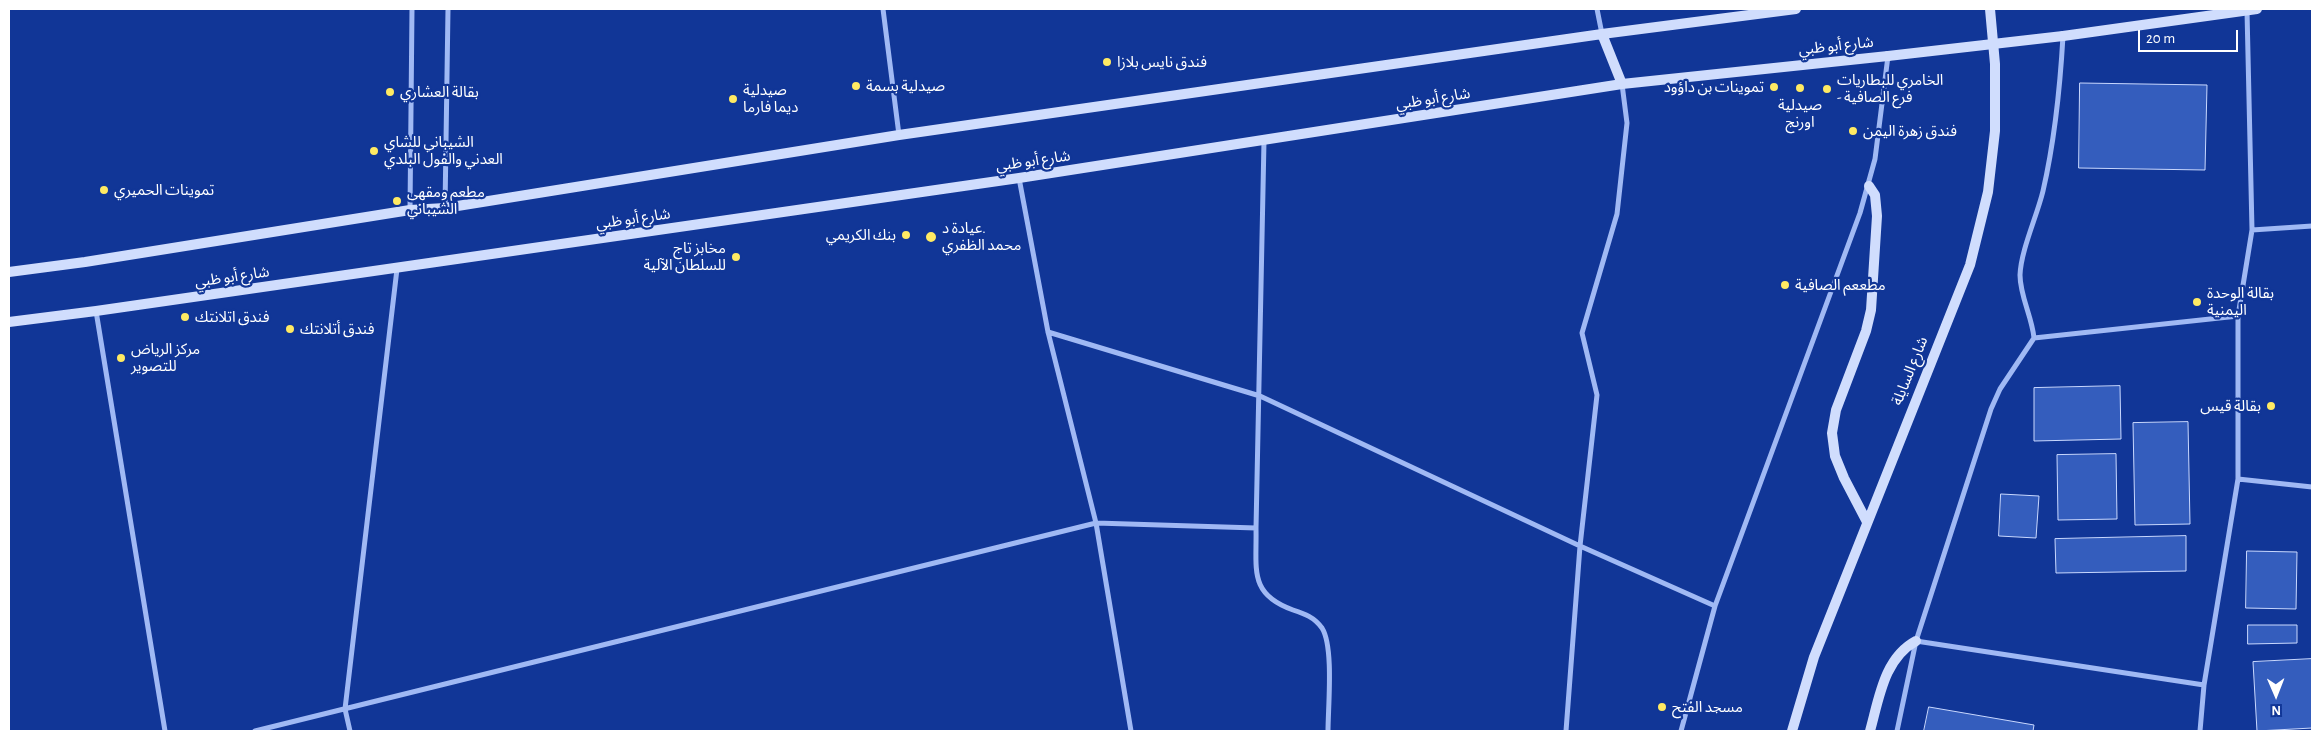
<!DOCTYPE html>
<meta charset="utf-8">
<style>
body{margin:0}
#map{position:relative;width:2321px;height:740px;overflow:hidden;background:#113697;font-family:"Alegreya Sans",sans-serif}
canvas{display:block}
.frame{position:absolute;inset:0;border:10px solid #fff;pointer-events:none}
.north{position:absolute;left:2251px;top:670px;width:50px;height:50px;-webkit-text-stroke:4px #113697;paint-order:stroke;rotate:179deg;font-size:14px;font-weight:700;line-height:20px;text-align:center;color:#fff}
.north::after{content:'';display:block;margin:auto;width:18px;height:22px;background:#fff;clip-path:polygon(50% 0,100% 100%,50% 72%,0 100%)}
.scale{position:absolute;left:2138px;top:30px;width:100px;height:22px;box-sizing:border-box;border:2px solid #fff;border-top:0;padding-left:6px;font-size:15px;line-height:18px;white-space:nowrap;color:#fff;-webkit-text-stroke:4px #113697;paint-order:stroke}
</style>
<div id="map">
<canvas width="2321" height="740"></canvas>
<div class="frame"></div>
<div class="north">N</div>
<div class="scale">20 m</div>
</div>
<script>
const ctx = document.querySelector('canvas').getContext('2d');
ctx.lineJoin = 'round';
function fill(path, color) { ctx.fillStyle = color; ctx.fill(path, 'evenodd'); }
function trace(path, color, width, dash) { ctx.strokeStyle = color; ctx.lineWidth = width; ctx.lineCap = dash ? 'butt' : 'round'; ctx.setLineDash(dash || []); ctx.stroke(path); }
function drawText(font, color, halo, rows, align = 'center') {
  ctx.font = font + ' "Alegreya Sans","Noto Sans Arabic",sans-serif'; ctx.lineWidth = 4.5; ctx.setLineDash([]); ctx.textBaseline = 'middle'; ctx.strokeStyle = halo; ctx.fillStyle = color; for (const [text, x, y, turn = 0] of rows) {
    ctx.save(); ctx.translate(x, y); ctx.rotate((+turn || 0) * Math.PI / 180); ctx.textAlign = isNaN(turn) ? turn : align; if (halo) ctx.strokeText(text, 0, 0); ctx.fillText(text, 0, 0); ctx.restore();
  }
}
const building = new Path2D(`
 M2080,83L2207,85L2205,170L2079,168Z
 M2120,386L2121,439L2034,441V388Z
 M2188,422L2190,524L2135,525L2133,423Z
 M2116,454L2117,519L2058,520L2057,455Z
 M2001,494L2039,496L2036,538L1999,536Z
 M2186,536V571L2056,573L2055,539Z
 M2247,551L2297,552L2296,609L2246,608Z
 M2248,625H2297V643L2248,644Z
 M2312,659V728L2257,731L2253,662Z
 M1929,707L2034,725L2033,731H1924Z`);
fill(building, '#345dbd');
trace(building, '#c9d8fe', 1);
trace(new Path2D(`
 M883,9L899,135
 M1597,9L1602,34
 M1264,141L1256,528C1257,569 1248,594 1293,610C1305,614 1314,617 1322,628C1334,647 1328,707 1328,731
 M1019,178L1048,332L1096,523L1131,731
 M445,208L448,9
 M410,210L412,9
 M2252,230L2312,226
 M96,311L165,731
 M1048,332L1260,396L1580,546L1715,606
 M2034,338L2238,316
 M2238,479L2312,487
 M1916,641L2204,685
 M255,731L1096,523L1256,528
 M350,731L345,709L397,269
 M1566,731L1580,546L1597,395L1582,333L1617,214L1627,123L1622,84
 M1681,731L1715,606L1860,213L1875,159L1888,56
 M1897,731L1916,641L1991,409L2000,389L2034,338C2032,317 2020,296 2020,275C2021,250 2037,216 2043,191C2055,139 2060,89 2063,36
 M2200,731L2204,685L2238,479V316L2252,230L2247,11`), '#a0b9f4', 5);
trace(new Path2D(`
 M1602,34L1622,84
 M2063,36L2257,9
 M9,272L85,262L410,210L445,208L899,135L1602,34L1796,9
 M9,322L96,311L1019,178L1622,84L1888,56
 M1867,522L1844,478L1835,456L1832,433L1836,410L1866,331L1871,310L1877,216L1875,195L1869,186
 M1792,731L1814,657L1970,265L1988,192L1995,131V64L1990,9
 M1870,731C1879,699 1884,658 1916,641`), '#d0ddfd', 10);
trace(new Path2D(`
 M1888,56L2063,36`), '#d0ddfd', 10);
for (const [x, y, r, color] of [
 [1107,62,5,"#ffea63"],
 [856,86,5,"#ffea63"],
 [1774,87,5,"#ffea63"],
 [1800,88,5,"#ffea63"],
 [1827,89,5,"#ffea63"],
 [390,92,5,"#ffea63"],
 [733,99,5,"#ffea63"],
 [1853,131,5,"#ffea63"],
 [374,151,5,"#ffea63"],
 [104,190,5,"#ffea63"],
 [397,201,5,"#ffea63"],
 [906,235,5,"#ffea63"],
 [931,237,6,"#ffea63"],
 [736,257,5,"#ffea63"],
 [1785,285,5,"#ffea63"],
 [2197,302,5,"#ffea63"],
 [185,317,5,"#ffea63"],
 [290,329,5,"#ffea63"],
 [121,358,5,"#ffea63"],
 [2271,406,5,"#ffea63"],
 [1662,707,5,"#ffea63"]
]) { const dot = new Path2D(); dot.arc(x, y, r, 0, 2 * Math.PI); ctx.fillStyle = color; ctx.fill(dot); trace(dot, '#113697', 2); }
drawText('15px', '#fff', '#113697', [
 ["شارع أبو ظبي",1836,46,-6],
 ["شارع أبو ظبي",1433,99,-9],
 ["شارع أبو ظبي",1033,161,-8],
 ["شارع أبو ظبي",633,219,-8],
 ["شارع أبو ظبي",232,277,-8],
 ["شارع السايلة",1910,371,-68]
]);
drawText('15px', '#fff', '#113697', [
 ["فندق نايس بلازا",1117,62],
 ["الخامري للبطاريات",1837,80],
 ["- فرع الصافية",1837,97],
 ["صيدلية بسمة",866,86],
 ["تموينات بن داؤود",1764,87,"right"],
 ["صيدلية",743,90],
 ["ديما فارما",743,107],
 ["بقالة العشاري",400,92],
 ["صيدلية",1800,105,"center"],
 ["اورنج",1800,122,"center"],
 ["فندق زهرة اليمن",1863,131],
 ["الشيباني للشاي",384,142],
 ["العدني والفول البلدي",384,159],
 ["تموينات الحميري",114,190],
 ["مطعم ومقهى",407,192],
 ["الشيباني",407,209],
 ["عيادة د.",942,228],
 ["محمد الظفري",942,245],
 ["بنك الكريمي",896,235,"right"],
 ["مخابز تاج",726,248,"right"],
 ["للسلطان الآلية",726,265,"right"],
 ["مطععم الصافية",1795,285],
 ["بقالة الوحدة",2207,293],
 ["اليمنية",2207,310],
 ["فندق اتلانتك",195,317],
 ["فندق أتلانتك",300,329],
 ["مركز الرياض",131,349],
 ["للتصوير",131,366],
 ["بقالة قيس",2261,406,"right"],
 ["مسجد الفتح",1672,707]
], 'left');
</script>
